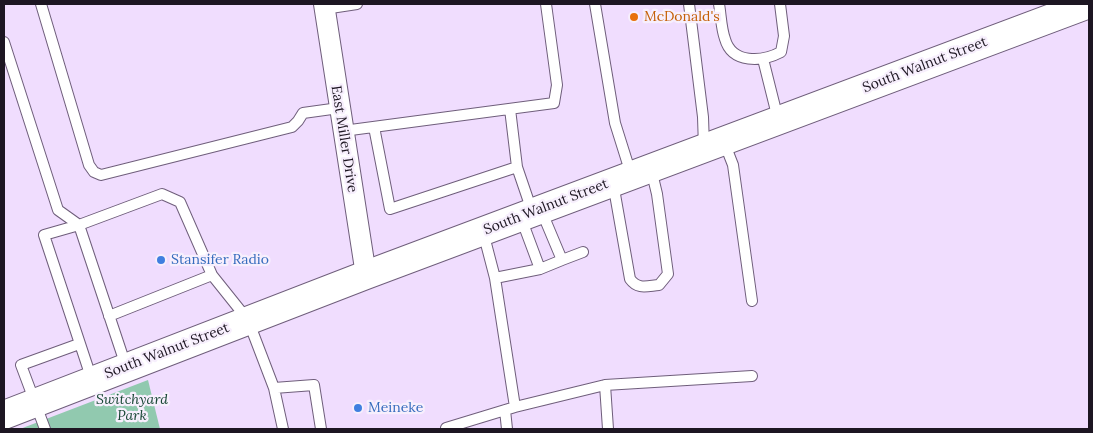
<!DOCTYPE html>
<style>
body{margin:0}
#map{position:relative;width:1093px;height:433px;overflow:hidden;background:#f0ddfe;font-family:Lora,serif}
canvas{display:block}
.frame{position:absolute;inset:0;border:5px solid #1d1622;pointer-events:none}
</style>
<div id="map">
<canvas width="1093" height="433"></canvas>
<div class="frame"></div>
</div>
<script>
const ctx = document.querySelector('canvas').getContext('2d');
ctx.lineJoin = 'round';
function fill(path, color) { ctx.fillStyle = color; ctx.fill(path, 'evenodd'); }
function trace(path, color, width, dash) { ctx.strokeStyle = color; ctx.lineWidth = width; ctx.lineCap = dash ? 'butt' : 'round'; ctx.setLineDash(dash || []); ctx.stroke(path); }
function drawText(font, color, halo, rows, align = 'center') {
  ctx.font = font + ' Lora,serif'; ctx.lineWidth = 4.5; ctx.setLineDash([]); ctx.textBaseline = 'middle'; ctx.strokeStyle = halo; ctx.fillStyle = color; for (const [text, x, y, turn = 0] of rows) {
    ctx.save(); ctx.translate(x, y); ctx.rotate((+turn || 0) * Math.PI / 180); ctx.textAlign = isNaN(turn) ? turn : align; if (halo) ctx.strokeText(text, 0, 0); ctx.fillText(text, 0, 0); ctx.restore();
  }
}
fill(new Path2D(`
 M148,380L160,429H20Z`), '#91c9af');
const lane = new Path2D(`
 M41,4L89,165L94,172L101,175L292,127L298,121L303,113L339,108
 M595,4L615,123L631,174
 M689,4L703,117L704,147
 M719,4C721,15 721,28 725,39C732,64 762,62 781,52L784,36L780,4
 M324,9L357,4
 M4,42L58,210L79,225
 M763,59L778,119
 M510,109L517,167L532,211
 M374,127L390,209L517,167
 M343,131L554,103L557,85L546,4
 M724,142L733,165L752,301
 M613,183L630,279C638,290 647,286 659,285L668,274L657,194L651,169
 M521,218L540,269
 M79,225L44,235L92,380
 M562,260L583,252
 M495,278L540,269L562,260L541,210
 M109,316L212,275
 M126,366L79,225L162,194L180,202L212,275L248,320L274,388L283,429
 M605,385L608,429
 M274,388L314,385L321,429
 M515,407L605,385L752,376
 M505,410L507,429
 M446,428L515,407L495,278L483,232
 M45,429L21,365L79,344`);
const street = new Path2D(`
 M324,4L366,275`);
const primary = new Path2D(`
 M4,415L366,275L1089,4`);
trace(lane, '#6f5e7b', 12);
trace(street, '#6f5e7b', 22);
trace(primary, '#6f5e7b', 30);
trace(lane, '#fff', 10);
trace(street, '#fff', 20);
trace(primary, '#fff', 28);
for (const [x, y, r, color] of [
 [634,17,5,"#e8710a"],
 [161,260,5,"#3f7fe0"],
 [358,408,5,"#3f7fe0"]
]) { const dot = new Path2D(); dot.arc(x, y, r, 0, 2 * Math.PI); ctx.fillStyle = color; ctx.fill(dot); trace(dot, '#f7effd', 2); }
drawText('14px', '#c56008', '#f7effd', [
 ["McDonald's",644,17]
], 'left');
drawText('14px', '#1d1622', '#f7effd', [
 ["South Walnut Street",925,65,-21],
 ["East Miller Drive",344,139,81],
 ["South Walnut Street",546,207,-21],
 ["South Walnut Street",167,351,-21]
]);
drawText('14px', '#366cbe', '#f7effd', [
 ["Stansifer Radio",171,260],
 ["Meineke",368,408]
], 'left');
drawText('italic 14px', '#184735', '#f7effd', [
 ["Switchyard",132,400],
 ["Park",132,416]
]);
</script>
